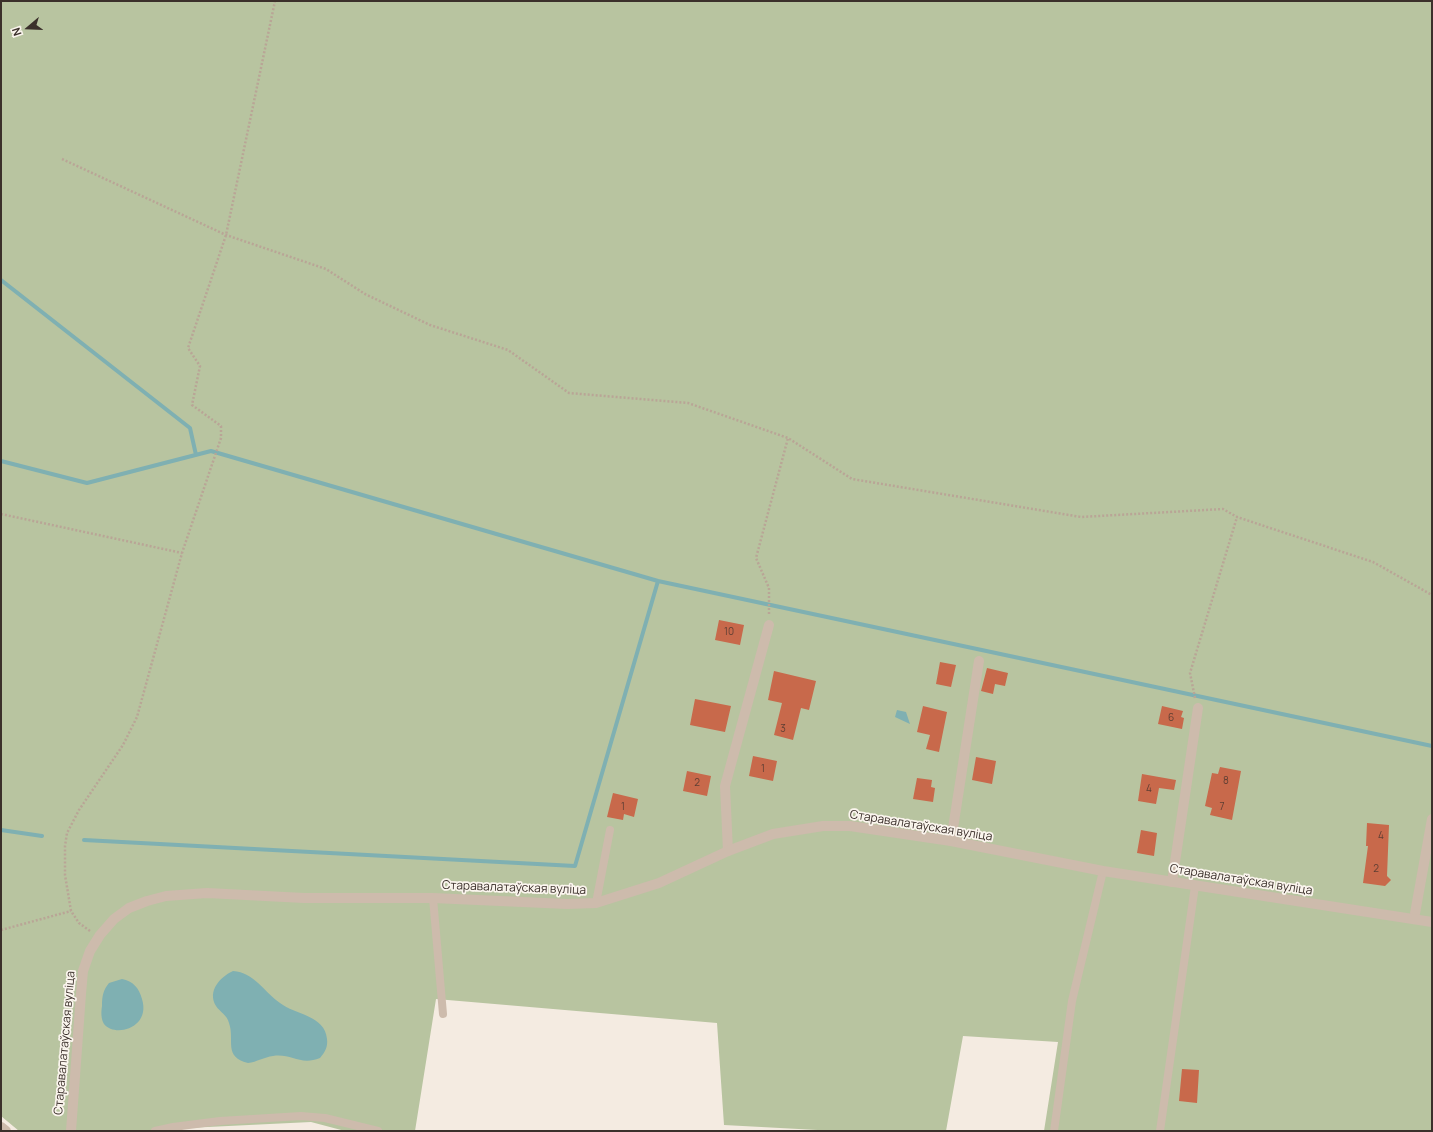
<!DOCTYPE html>
<meta charset="utf-8">
<style>
body{margin:0}
#map{position:relative;width:1433px;height:1132px;overflow:hidden;background:#f4ebe1;font-family:Manrope,sans-serif}
canvas{display:block}
.frame{position:absolute;inset:0;border:2px solid #3b302b;pointer-events:none}
.north{position:absolute;left:8px;top:8px;width:40px;height:40px;-webkit-text-stroke:3px #fbf5ee;paint-order:stroke;rotate:251deg;font-size:11px;font-weight:700;line-height:16px;text-align:center;color:#3b302b}
.north::after{content:'';display:block;margin:auto;width:14px;height:18px;background:#3b302b;clip-path:polygon(50% 0,100% 100%,50% 72%,0 100%)}
</style>
<div id="map">
<canvas width="1433" height="1132"></canvas>
<div class="frame"></div>
<div class="north">N</div>
</div>
<script>
const ctx = document.querySelector('canvas').getContext('2d');
ctx.lineJoin = 'round';
function fill(path, color) { ctx.fillStyle = color; ctx.fill(path, 'evenodd'); }
function trace(path, color, width, dash) { ctx.strokeStyle = color; ctx.lineWidth = width; ctx.lineCap = dash ? 'butt' : 'round'; ctx.setLineDash(dash || []); ctx.stroke(path); }
function drawText(font, color, halo, rows, align = 'center') {
  ctx.font = font + ' Manrope,sans-serif'; ctx.lineWidth = 3.5; ctx.setLineDash([]); ctx.textBaseline = 'middle'; ctx.strokeStyle = halo; ctx.fillStyle = color; for (const [text, x, y, turn = 0] of rows) {
    ctx.save(); ctx.translate(x, y); ctx.rotate((+turn || 0) * Math.PI / 180); ctx.textAlign = isNaN(turn) ? turn : align; if (halo) ctx.strokeText(text, 0, 0); ctx.fillText(text, 0, 0); ctx.restore();
  }
}
fill(new Path2D(`
 M1,1H1432V1131H1044L1058,1042L963,1036L946,1131H836L724,1125L717,1023L436,999L415,1131H345L311,1122L187,1128L176,1131H19L1,1116Z`), '#b8c4a0');
fill(new Path2D(`
 M897,710L906,712L910,724L895,717Z
 M233,971C254,972 264,992 280,1003C295,1015 325,1015 327,1039C328,1047 325,1052 320,1058C300,1066 291,1053 273,1056C264,1057 257,1062 248,1063C223,1057 235,1040 229,1023C227,1015 220,1012 216,1006C207,991 220,977 233,971Z
 M122,979C133,981 139,988 142,999C151,1028 115,1038 104,1024C101,1019 101,1012 102,1006C102,997 103,990 109,983Z`), '#7fb0b2');
trace(new Path2D(`
 M1,280L190,428L196,455
 M1,461L87,483L211,451L658,581L1432,746
 M1,830L42,836
 M84,840L575,866L658,581`), '#7fb0b2', 4);
fill(new Path2D(`
 M719,620L744,625L740,645L715,640Z
 M940,662L956,665L951,687L936,684Z
 M987,668L1008,673L1005,686L995,684L993,694L981,691Z
 M774,671L816,681L809,710L801,708L793,740L774,735L782,703L768,700Z
 M695,699L731,706L725,732L690,725Z
 M923,706L947,712L939,752L926,749L930,735L917,732Z
 M1162,706L1183,711L1181,717L1184,718L1182,729L1158,724Z
 M753,756L777,761L773,781L749,776Z
 M976,757L996,761L992,784L972,780Z
 M1220,767L1241,771L1232,820L1210,815L1212,808L1205,806L1212,773L1218,774Z
 M687,771L711,776L707,796L683,791Z
 M1142,774L1176,780L1174,790L1159,788L1156,804L1138,801Z
 M917,778L932,780L931,787L935,788L933,802L913,799Z
 M613,793L638,799L634,817L624,814L623,820L607,817Z
 M1367,823L1389,825L1387,876L1391,880L1385,886L1363,883L1368,846H1366Z
 M1141,830L1157,833L1154,856L1137,853Z
 M1182,1069L1199,1070L1197,1103L1179,1101Z`), '#c8694b');
trace(new Path2D(`
 M62,159L226,235L326,269L365,294L430,325L508,350L569,393L688,403L788,438L852,479L1081,517L1223,509L1237,517L1373,562L1432,595
 M1,514L182,553
 M769,614V588L756,558L788,438
 M1195,698L1190,673L1237,517
 M1,930L71,911
 M90,931L79,923L71,911L65,875V846L67,833L79,810L123,745L137,717L182,553L221,438V426L192,405L200,366L188,348L226,235L275,1`), '#b9a596', 2.5, [2, 2]);
trace(new Path2D(`
 M433,898L443,1014
 M596,903L610,830
 M155,1131L173,1127L220,1121L301,1116L325,1118L378,1131
 M1054,1131L1072,1001L1103,871
 M1160,1131L1195,886`), '#cdbbac', 8);
trace(new Path2D(`
 M951,841L979,661
 M728,851L725,786L769,625
 M1172,882L1198,708
 M1414,919L1432,819
 M1,1127L6,1131`), '#cdbbac', 10);
trace(new Path2D(`
 M71,1131L81,994L83,971L90,951L100,935L114,919L129,908L147,901L166,896L207,893L304,898H433L567,904L596,903L659,883L728,851L773,834L823,826H850L951,841L1103,871L1432,922`), '#cdbbac', 10);
drawText('10px', '#5e3e33', null, [
 ["10",729,632],
 ["6",1171,718],
 ["3",783,729],
 ["1",763,769],
 ["8",1226,781],
 ["2",697,783],
 ["4",1149,789],
 ["1",623,807],
 ["7",1222,807],
 ["4",1381,836],
 ["2",1376,869]
]);
drawText('12px', '#3b302b', '#fbf5ee', [
 ["Старавалатаўская вуліца",921,826,9],
 ["Старавалатаўская вуліца",1241,880,9],
 ["Старавалатаўская вуліца",514,888,2],
 ["Старавалатаўская вуліца",65,1043,-85]
]);
</script>
